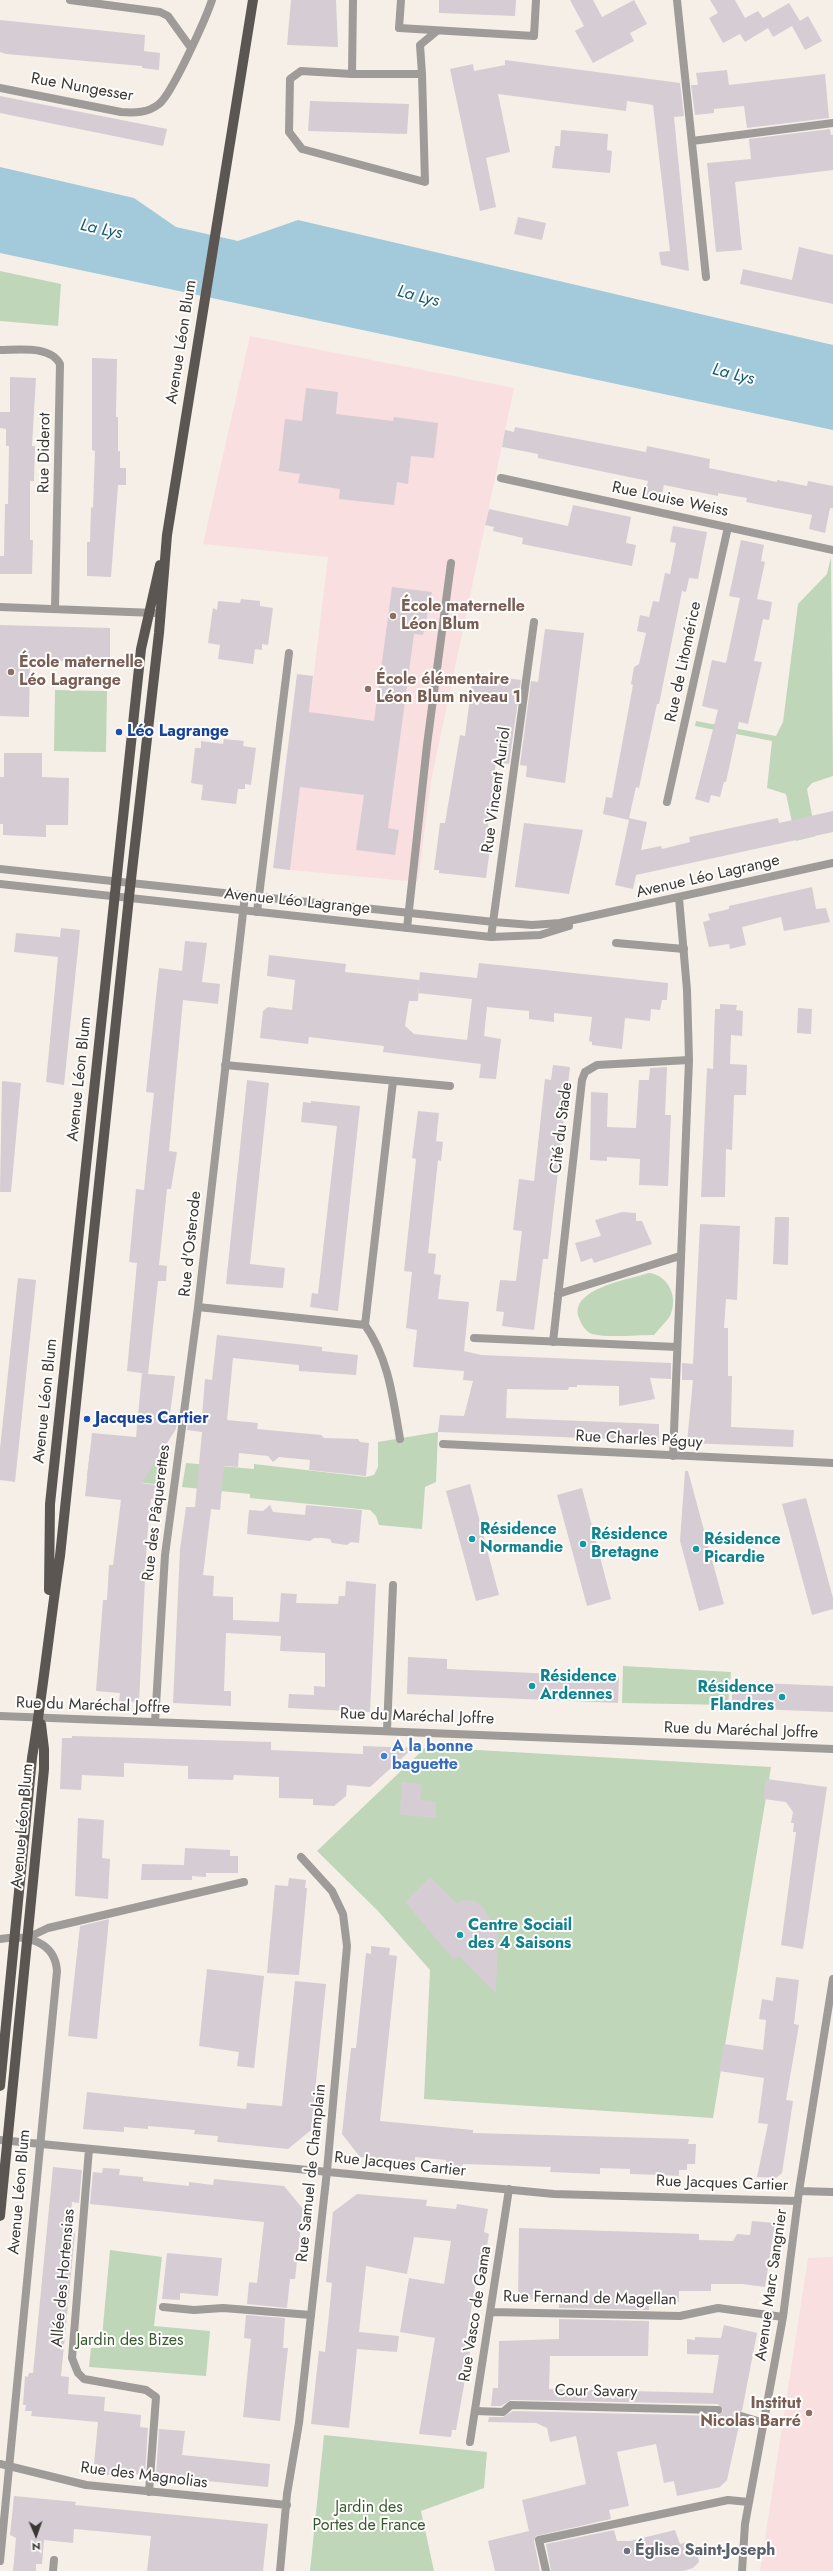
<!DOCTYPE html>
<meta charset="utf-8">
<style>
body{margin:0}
#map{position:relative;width:833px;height:2571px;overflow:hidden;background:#f5efe8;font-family:Jost,sans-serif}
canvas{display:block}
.north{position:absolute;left:16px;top:2515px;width:40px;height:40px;-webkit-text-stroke:3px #fefdfc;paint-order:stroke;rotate:178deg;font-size:11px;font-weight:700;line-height:16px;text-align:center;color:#3a3835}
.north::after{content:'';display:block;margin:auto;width:14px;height:18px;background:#3a3835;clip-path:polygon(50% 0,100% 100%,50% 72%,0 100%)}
</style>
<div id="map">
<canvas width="833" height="2571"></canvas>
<div class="north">N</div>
</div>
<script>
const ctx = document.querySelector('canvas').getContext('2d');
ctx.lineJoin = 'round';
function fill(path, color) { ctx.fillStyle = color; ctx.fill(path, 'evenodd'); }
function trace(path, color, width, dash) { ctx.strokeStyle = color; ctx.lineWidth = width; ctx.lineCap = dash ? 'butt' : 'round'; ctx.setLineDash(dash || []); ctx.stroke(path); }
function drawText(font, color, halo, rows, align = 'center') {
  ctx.font = font + ' Jost,sans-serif'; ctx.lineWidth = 4; ctx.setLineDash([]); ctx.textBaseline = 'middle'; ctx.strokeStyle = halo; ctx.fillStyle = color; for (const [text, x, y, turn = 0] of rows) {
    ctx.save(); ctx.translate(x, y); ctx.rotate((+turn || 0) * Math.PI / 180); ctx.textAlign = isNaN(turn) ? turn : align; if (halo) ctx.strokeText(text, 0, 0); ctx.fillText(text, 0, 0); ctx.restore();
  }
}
fill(new Path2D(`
 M250,336L514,388L431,781L418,882L290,870L328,557L203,544Z
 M833,2257V2571H760L808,2258Z`), '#fadfe0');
fill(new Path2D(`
 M0,271L61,284L58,326L0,321Z
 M831,557L833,776L812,783L807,789L816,836L796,841L786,794L767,788L772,741L695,726L696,721L776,736L783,722L798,604L827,574Z
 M55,690L107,691L106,752L54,751Z
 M649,1273C668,1275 679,1297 670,1316C666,1322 659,1329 654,1335C636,1335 609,1338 592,1334C586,1332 581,1324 579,1318C568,1289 630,1279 649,1273Z
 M438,1432L436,1482L425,1487L422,1529L379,1525L376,1516L370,1510L250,1498V1494L182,1487L186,1463L254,1469V1464L366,1477L374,1475L378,1467V1442Z
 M90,1452L165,1461L162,1485L87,1476Z
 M623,1666L731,1672L728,1705L622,1703Z
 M426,1747L771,1767L713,2118L424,2099L430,1970L378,1911L317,1851Z
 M110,2250L162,2257L154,2326L210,2331L206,2376L89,2367L91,2348H101Z
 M324,2435L487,2452L484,2488L421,2511L434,2571H310Z`), '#bfd6b9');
fill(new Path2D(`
 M0,167L134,198L176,227L238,241L298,220L833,345V430L0,253Z`), '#a2cada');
fill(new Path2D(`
 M291,0H336L338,47L287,45Z
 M439,0H516L515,16L439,13Z
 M570,0H593L602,17L634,0L647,24L630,33L634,41L593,63L575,31L584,26Z
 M710,0H735L745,18L758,11L763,18L789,3L800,21L808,16L822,41L805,50L792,26L773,37L768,28L745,42L740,34L723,43L709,18L718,13Z
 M0,20L145,35L144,51L160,53L159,70L142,68V66L6,54L0,52Z
 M505,60L680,83L684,116L674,117L689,271L661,265L659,252L670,251L653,105L627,101L626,111L498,94L510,152L486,158L496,207L480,211L450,69L473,64L474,71L505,65Z
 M727,70L729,85L825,74L829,118L747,128L744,106L714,109V113L695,115L691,85H698L696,73Z
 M0,96L167,129L163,146L0,113Z
 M310,101L409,104L407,134L308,131Z
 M830,129L831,135H833V170L735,182L742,250L716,252L707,163L751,159L749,139Z
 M561,130L608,134L607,150L612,151L610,173L552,168L555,146H560Z
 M518,217L546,223L542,240L514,234Z
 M799,247L833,255V304L740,284L743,269L792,280Z
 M92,358L117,359L116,417H118V451H120V468H126V485H118L111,577L87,576V542H90L91,507L93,508L95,451L92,450Z
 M10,377L36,378L32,446H35L34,481H30V540H33L32,574H0V556H4L5,504H8L9,446H6V429L0,428V412H10Z
 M306,388L338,392L336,414L393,421L394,417L438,423L434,458L411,456L408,484L397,482L394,505L339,499L340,489L298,483L300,474L279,471L285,419L302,421Z
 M515,427L646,452L647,446L710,459L709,468L777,482V480L807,486L808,481L833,486V508H830L825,533L809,529L812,515L746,502L747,498L718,493V496L664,485L661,499L645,495L648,481L538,458V454L502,447L505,430L514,432Z
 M573,505L631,517L626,543L636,545L632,566L522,544L523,538L493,531L494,527L485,525L489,509L568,526Z
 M673,526L707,532L698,579L689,578L686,592L682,591L659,704H657L639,788L636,787L629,818L647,822L641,850L661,846L662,849L690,842L689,837L740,826L778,818L779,823L833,811V832L636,875L633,889L615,885L629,820L603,814L606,797L612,798L633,685L631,684L634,667L639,664L646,633L637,631L640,615L649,617L653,601L659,602L665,573L670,574L676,543L670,542Z
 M741,540L764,545L761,561L765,562L757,599L772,602L769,620L763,619L754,661L762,662L748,724L739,722L726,782H724L720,797L711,795L709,803L695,799L718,710L702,706L712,660L726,663L740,598L729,596Z
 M392,587L432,592L423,635L414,634L388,828L399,830L395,855L356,850L364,795L300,787L290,870L273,868L297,674L313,676L309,712L374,721Z
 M241,599L260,601V606L273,608L268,645L262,644V650L255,649L253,664L218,659L220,645L208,643L213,608L217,610L218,601L240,603Z
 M0,625L110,628V662L30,660L29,717L0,716Z
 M545,629L584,633L565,783L526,777L527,766L520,765L531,681L538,682Z
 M493,676L521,680L509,764L496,762L488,826L493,827L486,878L439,873V870H434L440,823H445L460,735L465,736L472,682H475L476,677L493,679Z
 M224,739L244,741L243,746L256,748L251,785L245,784V789H238L236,804L201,800L203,785L191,783L195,748H201V741L223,744Z
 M4,753H42V777L69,778L68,825H46V837L3,835V824H0V777H4Z
 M524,823L583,830L569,894L515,887Z
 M812,887L816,909L826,908L830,922L784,931L781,917L742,927L746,945L730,949L729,944L709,947L703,922L710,920L708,914L729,909V906Z
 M61,928L80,930L64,1085L46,1082L58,957L14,952L16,933L60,937Z
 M185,941L207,943L202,982L220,984L218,1004L183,1000L169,1151L177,1152L171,1189H167L159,1265L167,1266L166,1281H158L148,1374L175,1376L170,1414L178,1415L176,1429L142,1483L156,1485L158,1500L151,1499L147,1539L139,1702L119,1701L120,1693L96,1691L103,1600H107L109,1565H113L121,1500L85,1496L92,1433L136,1437L142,1373L148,1374L127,1371L137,1263L129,1262L136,1189L144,1190L146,1169L154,1093L146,1092L159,968L182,971Z
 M269,955L346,964L345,972L419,980L418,1001H409L405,1026L414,1034L467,1040L472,999L418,993L420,972L477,978L479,963L668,983L667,1000H662L660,1010L651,1009L650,1021L625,1018L622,1049L592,1045V1042L589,1041L592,1017L554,1013V1022L529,1019V1011L487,1007L484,1036L501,1039L496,1079L479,1078L481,1064L383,1052L384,1046L309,1037L308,1044L260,1038L263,1011L268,1007L292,1010L295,980L267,976Z
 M720,1004L737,1005L736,1010L743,1011L742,1036L731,1035L730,1064L747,1065L746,1095H734L732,1150L726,1149L725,1197H701L707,1068L713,1069L715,1009H720Z
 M798,1008L812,1009L811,1034L797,1033Z
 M553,1065L570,1067L548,1259H543L534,1330L502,1326L504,1312L496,1311L500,1280L516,1281L522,1231L513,1230L519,1179L534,1181L545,1079L551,1080Z
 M667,1067L665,1115H671L668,1186L639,1185L640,1159L607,1157V1161L590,1160L591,1092L608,1093L607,1127L636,1128L639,1080H649L650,1068Z
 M247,1080L269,1083L250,1264L285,1268L283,1288L226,1284Z
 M2,1081L21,1083L11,1192H0Z
 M311,1101L360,1106L338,1311L310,1307L312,1293L318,1294L337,1126L301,1122L303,1102L311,1103Z
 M418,1111L439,1113L436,1141L443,1142L441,1161L438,1160L428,1253L436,1254L434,1274L441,1275L438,1299L469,1302L464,1351L481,1355L671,1363V1379L650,1378L655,1399L619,1406V1386L577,1385V1387H569L568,1390L507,1389L506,1418L659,1424V1441L438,1432L440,1415L464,1416L473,1381L463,1380L464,1371L413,1367L417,1330L406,1328L412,1272L404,1271L416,1159L412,1158Z
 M622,1212L636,1213V1221H642L652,1244L594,1263L592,1258L581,1262L575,1243L601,1236L595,1220Z
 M775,1217H789L788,1265L773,1264Z
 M700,1224L740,1226L737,1300L726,1299L724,1328H728V1376H732L731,1427L794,1430L793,1447L687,1443L693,1380H682V1363L693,1364Z
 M18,1278L36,1280L15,1482L0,1480V1449Z
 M217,1335L322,1347V1351L358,1355L356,1375L299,1371V1365L233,1358L227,1420L258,1423L257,1429L321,1435L324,1438L358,1439L360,1442L369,1443L366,1476L309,1470L310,1460L279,1457L273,1462L268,1456L239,1453L238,1467L224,1466L220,1510L211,1509L203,1575L214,1576L213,1596L233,1597V1620L279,1622L281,1593L297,1594L296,1603L338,1604L339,1596H345L346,1581L376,1584L370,1712L288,1708L289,1694L314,1695V1686L325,1687V1653L280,1651L281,1636L226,1633L224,1691H231V1706L173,1703L180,1549L186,1507H195L202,1432L187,1430L189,1416L202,1417L205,1379L212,1380Z
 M685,1471H688L724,1604L699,1611L680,1541Z
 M470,1484L499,1595L476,1601L446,1491Z
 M582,1488L611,1599L587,1606L557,1495Z
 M806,1498L833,1598V1609L812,1615L782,1504Z
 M270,1505L273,1512L305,1515L306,1505L362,1510L359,1543L351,1542L347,1545L332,1543L330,1539L322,1538H314L310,1541L247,1534L249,1510L263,1511Z
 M408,1657L447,1659V1669L619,1677L618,1703L407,1694Z
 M732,1682L833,1686V1712L732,1708Z
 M72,1736L271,1742V1750L363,1754V1746L413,1748L370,1787L347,1785L346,1796L334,1806L313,1805V1799L279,1798V1777L234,1775L233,1780L188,1779V1766L124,1763V1777L82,1775L81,1790L60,1789L62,1738H72Z
 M766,1779L827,1787L803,1949L781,1945L796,1832H793L794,1823H791L793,1812L786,1802L763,1799Z
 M402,1782L422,1784L420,1800L436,1801V1818L400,1815Z
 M78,1818L104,1820L102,1858L110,1859L108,1899L75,1896Z
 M185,1848L230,1850V1856H238V1873H206V1877L192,1876V1880H141L142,1864L184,1865Z
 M430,1877L456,1903L466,1900L475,1901L483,1907L492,1924L499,1918L496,1994L459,1956L454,1960L405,1902Z
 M289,1878L306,1880L305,1888H307L299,1975L267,1973L275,1885L288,1886Z
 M109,1919L97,2039L68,2036L80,1926Z
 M371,1946L390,1948L389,1955L397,1956L380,2121L473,2130V2133L689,2139L688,2144H696L695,2164H687V2170H679V2176L662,2175L630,2174V2169L600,2168V2174L550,2172L551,2167L463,2164L462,2167L445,2165L446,2160L415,2157V2162L360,2157L342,2134L351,2048H356L366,1953L371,1954Z
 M207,1969L264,1976L254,2068L237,2066L239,2052L199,2046Z
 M776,1977L799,1980L794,2024L799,2025L786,2100L793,2101L782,2173L776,2178L757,2177L768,2124L758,2123L764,2078L719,2071L724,2044L763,2050L766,2020L759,2019L762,1999L773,2001Z
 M295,1981L326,1984L311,2130L288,2149L217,2142L218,2136L194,2134L195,2130L148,2126V2129L124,2127V2132L83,2129L87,2092L246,2109L247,2103L282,2106Z
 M53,2167L82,2170L79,2203L72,2202L69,2233H75L61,2376L69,2377L68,2394L105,2397L104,2411L141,2415L140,2427L148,2428L145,2475L135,2474L134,2477L98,2474V2465L94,2464L98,2422L31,2416L32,2411H25L26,2405H23L25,2376L28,2377L29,2373H33Z
 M103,2168L120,2169L119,2175L143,2177V2181L189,2186V2182L213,2185L214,2179L284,2186L303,2209L295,2279H290L287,2308L247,2304L249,2282L257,2283L264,2222L90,2204L93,2172L102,2173Z
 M357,2194L427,2200L426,2206L456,2209L457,2204L488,2209L484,2232L489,2234L481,2282L476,2281L464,2351L470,2352L456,2430H452L451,2437L419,2434L435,2338L400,2332L409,2278L444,2284L451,2241L414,2237L407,2274L366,2266L359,2332L399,2336L397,2352L357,2349L349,2428L311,2424L319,2351L325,2352L329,2314L332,2283L326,2282L333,2212Z
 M752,2221L775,2223L765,2287L742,2284H711V2291H679V2302H649V2310L559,2308V2300L518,2299L519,2228L699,2234V2240L733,2241L737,2234L750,2235Z
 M167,2253L222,2258L218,2296L180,2293V2300L162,2299Z
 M246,2315L285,2318L283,2348H288L280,2421L243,2417L251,2339L244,2338Z
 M559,2319L649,2321L648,2356H550L549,2389L713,2393L719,2355L687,2354V2339L695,2340V2337L721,2338L724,2325L757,2333L742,2411L736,2415L740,2421L727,2480L720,2487L677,2496L674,2481L664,2483L656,2444L617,2452L629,2506L609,2510L611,2519L536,2536L534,2541L540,2571H495L488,2541L529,2531L522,2500L586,2484L576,2436L550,2442L547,2428L536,2423L488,2422L489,2417H503L513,2411L718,2416L723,2411L718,2404L511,2400L501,2406H491L493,2388H498L499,2341L559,2339Z
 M159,2429L185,2431L182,2455L270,2464L268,2487L156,2476Z
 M14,2496L76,2502L75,2505L268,2524L263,2571H147L151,2536L74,2529L73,2543L44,2540L42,2564H36V2571H13L16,2538L10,2535Z
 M614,2530L617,2541H630L675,2530L680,2544L687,2542L696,2545L699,2562L693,2568L683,2571H551L546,2544Z`), '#d5cdd3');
trace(new Path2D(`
 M401,0L399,28L534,36L536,0
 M301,71L352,74H422L425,182L302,149L289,132L290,79Z
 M352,74L353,0
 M422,74L420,45L437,31
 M257,912L289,653
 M407,928L427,745L451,563
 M616,943L684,949
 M27,1938L48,1928L244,1882
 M0,1939C25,1934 55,1941 57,1971L0,2561
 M163,2307L194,2310L223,2308L311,2315
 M475,2411L503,2412L511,2405L718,2410
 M741,2416L764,2423`), '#9e9b98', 8);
trace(new Path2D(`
 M70,0L160,12L168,16L191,48
 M677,0L706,277
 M0,88L121,112C134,113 148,113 159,104C172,94 206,18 212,0
 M692,141L833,123
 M0,350C18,350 50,345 60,364L55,608
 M501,478L833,550
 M0,607L155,613
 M667,802L728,527
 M0,869L494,922L532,925L560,923L833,863
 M0,884L491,937L540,935L569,926
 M245,895L198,1307L365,1325
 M491,937L534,622
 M225,1065L450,1086
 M393,1081L365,1325C389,1359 393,1399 400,1439
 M558,1294L680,1256
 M474,1338L677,1347
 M553,1342L582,1080L585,1072L597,1065L689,1060
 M443,1444L833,1463
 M673,1456L689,1060L687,990L679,898
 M0,1716L833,1749
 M155,1722L165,1555L198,1307
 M387,1730L393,1585
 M0,2140L554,2194L798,2201
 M89,2149L72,2358L78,2373L84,2379L146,2390L156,2397L149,2492
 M799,2191L833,2192
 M490,2312L680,2316L718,2308L783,2317
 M470,2442L509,2189
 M0,2464L86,2485L287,2505
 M53,2571L54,2560
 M280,2571L287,2494L299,2423L327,2171L347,1946L343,1914L332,1891L301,1857
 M546,2571L539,2540L728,2500L749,2502
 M742,2571L745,2524L783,2317L799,2191L833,1979`), '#9e9b98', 8);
trace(new Path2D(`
 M49,1590L50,1504L141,649L160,565
 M0,2086L32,1758C43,1691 50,1623 60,1556L129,897L159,633L167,535L253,0
 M0,2216L44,1769V1749L41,1724`), '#5b5651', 10);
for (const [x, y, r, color] of [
 [393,616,4,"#8d6e63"],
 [11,672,4,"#8d6e63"],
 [368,689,4,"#8d6e63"],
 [119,732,4,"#1a4fb4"],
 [87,1419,4,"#1a4fb4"],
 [472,1539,4,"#0f9aa8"],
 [583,1544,4,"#0f9aa8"],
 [696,1549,4,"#0f9aa8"],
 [532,1686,4,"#0f9aa8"],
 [782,1697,4,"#0f9aa8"],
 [384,1756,4,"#3f7fe0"],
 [460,1935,4,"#0f9aa8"],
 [809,2413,4,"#8d6e63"],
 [627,2551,4,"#6b7280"]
]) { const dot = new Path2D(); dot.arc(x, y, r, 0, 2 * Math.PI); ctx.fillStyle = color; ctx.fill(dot); trace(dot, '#fefdfc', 1.5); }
drawText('16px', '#3a3835', '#fefdfc', [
 ["Rue Nungesser",82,88,10],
 ["Avenue Léon Blum",182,342,-81],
 ["Rue Diderot",45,453,-89],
 ["Rue Louise Weiss",670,500,12],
 ["Rue de Litomérice",684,662,-78],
 ["Rue Vincent Auriol",497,790,-82],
 ["Avenue Léo Lagrange",708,877,-13],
 ["Avenue Léo Lagrange",297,902,6],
 ["Avenue Léon Blum",80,1079,-84],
 ["Cité du Stade",562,1128,-83],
 ["Rue d'Osterode",191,1244,-84],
 ["Avenue Léon Blum",46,1401,-84],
 ["Rue Charles Péguy",639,1440,3],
 ["Rue des Pâquerettes",157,1513,-83],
 ["Rue du Maréchal Joffre",93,1706,2],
 ["Rue du Maréchal Joffre",417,1717,2],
 ["Rue du Maréchal Joffre",741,1731,2],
 ["Avenue Léon Blum",23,1826,-85],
 ["Rue Jacques Cartier",400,2165,6],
 ["Rue Samuel de Champlain",312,2173,-84],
 ["Rue Jacques Cartier",722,2184,2],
 ["Avenue Léon Blum",20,2192,-85],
 ["Allée des Hortensias",64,2278,-85],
 ["Avenue Marc Sangnier",772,2285,-82],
 ["Rue Fernand de Magellan",590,2299,1],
 ["Rue Vasco de Gama",476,2314,-81],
 ["Cour Savary",596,2392,1],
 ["Rue des Magnolias",144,2476,7]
]);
drawText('bold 16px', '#785e54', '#fefdfc', [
 ["École maternelle",401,607],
 ["Léon Blum",401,625],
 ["École maternelle",19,663],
 ["Léo Lagrange",19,681],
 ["École élémentaire",376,680],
 ["Léon Blum niveau 1",376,698],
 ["Institut",801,2404,"right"],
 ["Nicolas Barré",801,2422,"right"]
], 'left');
drawText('bold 16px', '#164399', '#fefdfc', [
 ["Léo Lagrange",127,732],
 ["Jacques Cartier",95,1419]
], 'left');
drawText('bold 16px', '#0d838f', '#fefdfc', [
 ["Résidence",480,1530],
 ["Normandie",480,1548],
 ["Résidence",591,1535],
 ["Bretagne",591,1553],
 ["Résidence",704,1540],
 ["Picardie",704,1558],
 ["Résidence",540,1677],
 ["Ardennes",540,1695],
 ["Résidence",774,1688,"right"],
 ["Flandres",774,1706,"right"],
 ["Centre Sociail",468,1926],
 ["des 4 Saisons",468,1944]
], 'left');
drawText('bold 16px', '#366cbe', '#fefdfc', [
 ["A la bonne",392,1747],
 ["baguette",392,1765]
], 'left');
drawText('16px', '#37592e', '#fefdfc', [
 ["Jardin des Bizes",130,2341],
 ["Jardin des",369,2508],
 ["Portes de France",369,2526]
]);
drawText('bold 16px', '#5b616d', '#fefdfc', [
 ["Église Saint-Joseph",635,2551]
], 'left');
drawText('italic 17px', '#0f5c72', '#fefdfc', [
 ["La Lys",101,230,12],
 ["La Lys",418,297,14],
 ["La Lys",733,375,14]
]);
</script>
